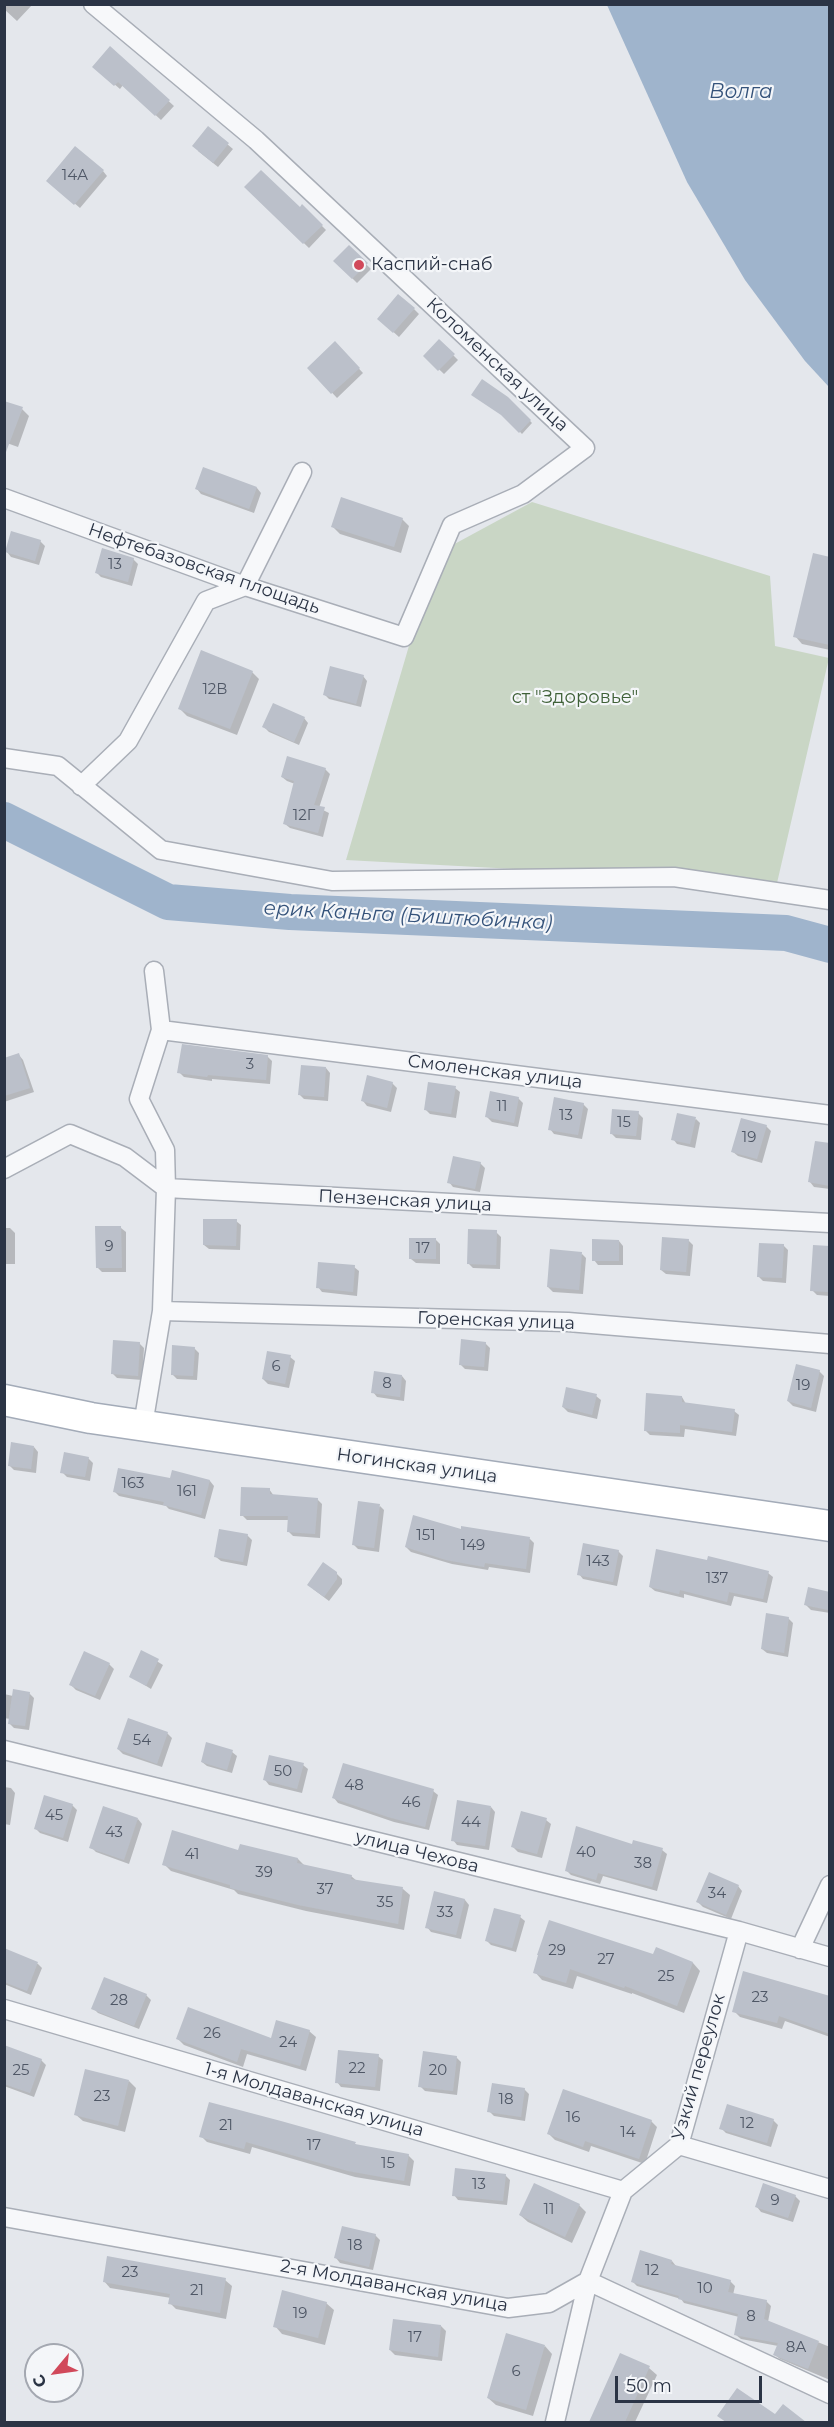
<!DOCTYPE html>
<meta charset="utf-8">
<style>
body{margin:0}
#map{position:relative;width:834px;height:2427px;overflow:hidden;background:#e4e7ec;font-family:Montserrat,sans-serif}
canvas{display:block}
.frame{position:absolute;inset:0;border:6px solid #2b3445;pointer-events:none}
.north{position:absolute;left:24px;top:2343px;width:60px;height:60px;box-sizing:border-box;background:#f4f6f9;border:2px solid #a4a8b1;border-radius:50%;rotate:241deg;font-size:16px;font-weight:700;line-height:24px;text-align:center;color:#2b3445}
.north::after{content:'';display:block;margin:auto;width:21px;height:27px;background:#d1495b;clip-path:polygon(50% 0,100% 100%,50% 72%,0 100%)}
.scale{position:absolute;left:615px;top:2376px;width:147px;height:27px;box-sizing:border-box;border:3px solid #2b3445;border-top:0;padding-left:8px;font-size:18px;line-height:21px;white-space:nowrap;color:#2b3445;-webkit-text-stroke:4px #f4f6f9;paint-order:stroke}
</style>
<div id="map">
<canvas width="834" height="2427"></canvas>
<div class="frame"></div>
<div class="north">С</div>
<div class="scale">50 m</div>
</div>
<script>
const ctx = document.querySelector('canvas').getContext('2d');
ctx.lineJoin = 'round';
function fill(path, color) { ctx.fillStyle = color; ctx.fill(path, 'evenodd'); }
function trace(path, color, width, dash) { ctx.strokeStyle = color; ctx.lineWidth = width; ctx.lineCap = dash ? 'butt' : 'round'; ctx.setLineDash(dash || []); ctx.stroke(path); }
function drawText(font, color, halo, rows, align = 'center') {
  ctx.font = font + ' Montserrat,sans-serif'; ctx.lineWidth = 4.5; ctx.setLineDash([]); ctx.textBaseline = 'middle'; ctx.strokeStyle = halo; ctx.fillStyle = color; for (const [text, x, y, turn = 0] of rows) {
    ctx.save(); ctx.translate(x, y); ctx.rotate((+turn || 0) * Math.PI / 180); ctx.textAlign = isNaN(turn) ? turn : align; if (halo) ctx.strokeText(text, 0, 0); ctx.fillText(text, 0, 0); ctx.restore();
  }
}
fill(new Path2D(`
 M532,502L770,576L775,646L829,658L777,883L346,860L436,554Z`), '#c9d6c5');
fill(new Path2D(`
 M827,4L830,8L829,387L805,361L745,280L687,182L607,5Z`), '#9fb4cc');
fill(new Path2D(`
 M4,4H33L17,21L4,9Z
 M110,48L174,106L161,120L123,85L120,89L99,71Z
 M208,128L233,149L218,167L198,151Z
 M103,171L107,176L80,208L53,185Z
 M246,187L300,209L302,206L326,230L309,248Z
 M349,248L371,269L357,283L335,261Z
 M414,309L419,314L399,337L379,319Z
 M439,341L458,360L444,374L425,356Z
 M335,343L363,373L337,398L309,368Z
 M506,396L532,423L522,434L505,416Z
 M22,409L29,416L18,447L4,442Z
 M257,488L261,493L254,513L201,494L197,489Z
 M402,519L409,526L401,553L340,534L333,527Z
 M40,541L45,546L39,565L11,557L7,552Z
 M830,558V650L802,644L795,636Z
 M133,559L138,564L132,586L101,577L96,572Z
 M252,672L259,679L237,735L187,716L179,708Z
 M363,676L367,681L361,707L329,699L325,695Z
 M304,718L308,723L299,745L269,732L264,727Z
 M325,769L330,774L319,808L329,813L323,837L290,828L285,824L295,784L287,781L282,777Z
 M19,1055L23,1060L34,1092L4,1102V1059Z
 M267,1056L272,1061L270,1084L212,1079V1081L184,1077L179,1072Z
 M326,1068L330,1073L328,1101L304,1099L299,1094Z
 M392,1083L397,1088L391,1112L367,1106L363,1101Z
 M455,1088L460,1092L456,1118L430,1114L425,1109Z
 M518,1098L523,1103L518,1127L492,1122L487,1117Z
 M583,1104L588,1109L582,1139L554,1134L550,1129Z
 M638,1113L643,1118L641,1140L616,1138L611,1133Z
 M696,1119L700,1123L695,1148L677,1144L673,1139Z
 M766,1126L771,1131L762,1163L738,1156L733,1152Z
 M830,1144V1189L814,1187L810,1182Z
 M480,1163L485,1168L480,1192L453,1187L449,1182Z
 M236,1221L241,1225L240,1250L209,1249L204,1245Z
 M4,1228H10L15,1233V1264H4Z
 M121,1228L126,1232V1272H102L97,1267Z
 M496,1232L501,1237L500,1269L473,1268L468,1263Z
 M436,1240L440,1244V1264L416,1263L411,1259Z
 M688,1240L693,1245L690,1276L666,1274L661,1270Z
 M619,1241L623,1246V1265H598L594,1260Z
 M783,1245L788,1250L786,1283L763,1281L759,1277Z
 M830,1248V1296L817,1295L812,1290Z
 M582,1254L586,1258L583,1294L553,1292L548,1287Z
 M354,1267L359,1271L357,1296L322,1292L318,1287Z
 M139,1343L144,1348L142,1380L117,1378L113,1374Z
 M485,1343L490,1348L488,1371L465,1369L460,1364Z
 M194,1348L199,1353L197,1380L177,1379L172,1374Z
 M290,1357L295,1361L289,1388L268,1384L263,1379Z
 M819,1371L824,1376L816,1412L793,1406L788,1401Z
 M402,1376L406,1381L404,1401L377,1397L373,1392Z
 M596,1396L601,1400L597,1419L568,1412L563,1407Z
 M682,1397L686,1404L734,1411L739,1415L736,1436L685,1429L684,1437L650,1435L645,1430Z
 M34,1447L38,1452L36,1473L14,1470L9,1465Z
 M88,1458L93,1463L90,1481L67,1477L62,1472Z
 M171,1480L210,1481L214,1486L205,1519L169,1509L166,1506L119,1496L115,1492Z
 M269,1489L274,1496L317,1499L322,1504L320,1538L293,1536L289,1532V1520H247L242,1515Z
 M380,1506L384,1510L379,1552L358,1549L354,1545Z
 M462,1530L530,1539L534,1543L530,1573L489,1567L488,1570L452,1564L411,1552L406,1547Z
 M247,1535L252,1540L247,1566L221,1561L216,1557Z
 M618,1551L623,1556L617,1586L583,1579L579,1574Z
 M336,1573L342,1579V1584L329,1601L313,1589Z
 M768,1573L773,1577L767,1603L734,1596L731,1606L684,1594V1598L655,1591L650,1587Z
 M830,1593V1613L811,1610L806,1605Z
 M788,1618L793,1623L788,1657L767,1653L762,1649Z
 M142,1652L163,1665L151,1689L130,1676Z
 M109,1664L114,1669L100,1700L76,1690L71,1685Z
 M29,1693L34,1698L29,1730L14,1728L9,1723L10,1719L4,1718V1694L13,1696Z
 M167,1733L172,1738L162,1767L123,1754L118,1749Z
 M232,1752L237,1756L232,1773L207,1766L202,1762Z
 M303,1765L308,1769L302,1793L269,1785L265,1780Z
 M4,1787L11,1788L15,1793L10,1825L4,1824Z
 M433,1791L438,1795L429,1830L394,1822L338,1803L334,1798Z
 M72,1805L77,1810L68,1842L40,1833L36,1829Z
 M491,1807L495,1812L489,1850L457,1845L453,1840Z
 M138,1819L142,1824L129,1864L96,1852L91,1847Z
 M546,1820L551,1824L542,1858L518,1852L513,1847Z
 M633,1846L662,1850L667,1854L657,1891L603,1876L600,1884L571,1875L566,1870Z
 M240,1852L298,1859L305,1866L351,1876L357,1881L403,1889L410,1895L404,1930L306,1911L238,1894L234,1890L171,1871L164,1864Z
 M738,1886L742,1891L731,1919L703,1907L698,1902Z
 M435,1893L465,1900L469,1905L461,1939L431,1932L427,1927Z
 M520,1917L525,1921L516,1952L491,1945L487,1941Z
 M4,1949L38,1964L42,1968L31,1995L4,1984Z
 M657,1949L693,1963L700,1971L684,2013L632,1993V1994L577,1976L573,1989L542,1980L535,1972L654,1956Z
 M146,1995L151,2000L139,2029L98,2013L93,2008Z
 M830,1998V2037L785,2021L782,2029L740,2017L734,2011Z
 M309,2031L316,2037L306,2071L247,2054L243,2067L184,2045L178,2039L272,2040Z
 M4,2050L41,2060L46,2065L34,2097L4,2086Z
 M378,2056L383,2060L380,2091L341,2087L337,2082Z
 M456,2057L461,2062L457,2095L425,2091L420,2086Z
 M129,2081L136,2088L125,2132L83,2121L75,2114Z
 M524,2089L529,2094L525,2121L494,2116L489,2111Z
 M773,2120L778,2125L771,2147L726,2133L721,2128Z
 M651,2121L657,2127L645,2164L591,2146L589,2152L555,2140L549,2134Z
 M201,2136L355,2144L358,2146L408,2155L414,2161L410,2186L355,2177L252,2147L250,2154L207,2142Z
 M505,2175L510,2180L507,2205L458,2200L454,2195Z
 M795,2196L800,2201L793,2222L761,2212L757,2207Z
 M579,2205L586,2212L572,2243L528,2222L520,2215Z
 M375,2235L380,2240L373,2270L340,2263L336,2258Z
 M672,2261L676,2266L730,2281L735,2286L733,2295L766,2301L771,2306L768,2322L830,2347V2380L780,2359L775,2355L778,2346L741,2339L736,2335L739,2317L684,2303L681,2299L637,2286L632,2281Z
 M225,2280L232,2286L226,2319L176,2309L170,2303L171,2298L110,2288L104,2281Z
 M326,2303L334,2310L325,2345L282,2334L275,2326Z
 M441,2326L446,2331L442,2361L395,2355L390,2350Z
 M545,2346L552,2354L533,2416L496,2405L488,2398Z
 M621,2355L649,2368L657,2375L635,2422H591Z
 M783,2406L804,2422H726L719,2416H776Z`), '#0003');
trace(new Path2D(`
 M4,820L168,902L290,912L786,933L830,945`), '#9fb4cc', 36);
fill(new Path2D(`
 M110,46L170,100L155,116L118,82L114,86L92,67Z
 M208,126L229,143L213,163L192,146Z
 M75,146L104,170L74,205L46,181Z
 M261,170L300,207L302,204L323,225L303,244L244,187Z
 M349,245L368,263L352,279L333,261Z
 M398,294L415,308L393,333L377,319Z
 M439,339L455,354L438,371L423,356Z
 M335,341L360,368L331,394L307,368Z
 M482,379L508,397L531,420L519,433L501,415L471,395Z
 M4,401L23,407L6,452H4Z
 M203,467L257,487L249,509L195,489Z
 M341,497L403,518L394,547L331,527Z
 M11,531L41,540L35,561L5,552Z
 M102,548L134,558L128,582L95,573Z
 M813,553L830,557V645L793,637Z
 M201,650L253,671L230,729L178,709Z
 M330,666L364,675L356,704L323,695Z
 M273,703L305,717L294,742L262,727Z
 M287,756L326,768L314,805L325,807L318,833L283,824L294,781L281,777Z
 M182,1044L268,1055L266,1080L208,1075L207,1077L177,1073Z
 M19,1053L30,1088L4,1096V1058Z
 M301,1065L326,1067L324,1097L298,1095Z
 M367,1075L393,1082L387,1108L361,1101Z
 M428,1082L456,1086L451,1114L424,1110Z
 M490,1091L519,1097L514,1123L485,1117Z
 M554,1097L584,1103L578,1135L548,1130Z
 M612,1109L639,1111L636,1136L610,1134Z
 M677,1113L696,1117L690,1144L671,1140Z
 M741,1118L767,1125L757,1159L731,1152Z
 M815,1141L830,1143V1186L808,1182Z
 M453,1156L481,1162L475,1189L447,1183Z
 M203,1219H237L236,1246L203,1245Z
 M95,1226H121L122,1268H96Z
 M468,1229L497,1230L496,1265L467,1264Z
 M662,1237L689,1239L686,1272L660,1270Z
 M409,1238H436V1259H409Z
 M592,1239L619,1240V1261H592Z
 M759,1243L784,1244L782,1278L757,1277Z
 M813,1245L830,1246V1292L810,1291Z
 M550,1249L582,1252L579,1290L547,1287Z
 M318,1262L355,1265L353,1292L316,1288Z
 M461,1339L486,1342L484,1367L459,1365Z
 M113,1340L140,1342L138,1376L111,1374Z
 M172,1345L195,1347L193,1376L171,1375Z
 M267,1351L291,1355L285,1384L262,1379Z
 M796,1364L820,1370L811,1408L787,1401Z
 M374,1371L402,1375L400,1397L371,1393Z
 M566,1387L597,1394L592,1415L562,1407Z
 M646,1393L682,1396V1402L735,1409L732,1432L680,1425V1433L644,1431Z
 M11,1442L34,1446L31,1469L8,1466Z
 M64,1452L89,1457L85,1477L60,1473Z
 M118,1468L170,1478L172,1470L210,1480L201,1515L163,1505L164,1502L113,1492Z
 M241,1487L270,1488V1494L318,1498L315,1534L287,1532L288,1516H240Z
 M358,1501L380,1504L374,1548L352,1545Z
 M413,1515L461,1529V1526L530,1537L526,1569L485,1563L484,1567L446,1560L405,1547Z
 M219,1529L248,1534L243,1562L214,1557Z
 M583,1543L619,1550L613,1582L577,1575Z
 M656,1549L707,1560L708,1556L769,1571L763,1599L729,1592L727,1602L680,1590L679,1594L649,1587Z
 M323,1562L337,1572V1579L324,1597L307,1585Z
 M808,1587L830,1592L828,1610L804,1605Z
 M766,1613L789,1617L784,1653L761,1649Z
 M141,1650L159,1659L146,1686L129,1677Z
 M84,1651L110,1663L95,1696L69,1685Z
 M13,1689L30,1692L25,1726L8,1724Z
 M128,1718L168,1732L157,1764L117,1749Z
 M206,1742L233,1750L227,1770L201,1762Z
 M269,1755L304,1763L297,1789L263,1780Z
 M343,1763L434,1789L425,1827L388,1817L332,1798Z
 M44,1795L73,1804L63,1838L34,1829Z
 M457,1800L491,1806L485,1846L451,1841Z
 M103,1806L138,1818L124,1860L89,1848Z
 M521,1811L547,1818L537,1854L511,1847Z
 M576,1826L632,1844L633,1840L663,1848L652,1887L598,1873L596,1880L565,1871Z
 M172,1830L238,1850L240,1844L298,1858L297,1863L352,1875L351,1879L403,1887L398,1924L298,1905L230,1888V1885L162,1865Z
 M709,1872L739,1885L726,1915L696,1902Z
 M434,1891L465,1899L456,1935L425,1928Z
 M494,1908L521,1915L512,1948L485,1941Z
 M549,1920L653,1954L656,1947L693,1962L677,2006L625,1986L624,1988L570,1969L566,1983L533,1973L538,1955H537Z
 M4,1948L38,1962L27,1991L4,1982Z
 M743,1971L830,1996V2034L779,2016L777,2023L732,2012Z
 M104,1977L147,1994L134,2026L91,2009Z
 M188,2007L271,2038L276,2020L310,2030L300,2066L241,2049L237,2062L176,2039Z
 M4,2045L42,2059L30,2093L4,2084Z
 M338,2050L379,2054L375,2087L335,2083Z
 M423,2051L457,2056L453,2091L418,2087Z
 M85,2069L129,2080L118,2126L74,2115Z
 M492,2083L525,2088L521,2117L487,2112Z
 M563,2089L652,2120L639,2159L585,2141L583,2147L547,2134Z
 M209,2102L281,2121L356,2142L355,2144L409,2154L404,2181L348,2171L246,2142L244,2149L199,2137Z
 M727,2104L774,2119L767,2143L719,2129Z
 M455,2168L506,2174L503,2201L452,2196Z
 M534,2183L580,2204L565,2237L519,2215Z
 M763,2183L796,2195L788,2218L755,2207Z
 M342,2226L376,2234L369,2267L334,2258Z
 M640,2250L672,2260L671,2264L731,2280L728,2292L767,2300L764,2319L819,2341L808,2369L773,2355L778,2343L734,2335L738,2314L678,2299L679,2296L631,2282Z
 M107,2256L226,2278L220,2313L168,2304L170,2294L103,2282Z
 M282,2290L327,2302L318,2338L273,2327Z
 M393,2319L441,2325L438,2357L389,2350Z
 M506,2333L545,2345L526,2410L487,2398Z
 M620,2353L650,2366L625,2422H589Z
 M737,2388L775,2414L783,2404L806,2422H726L717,2416Z`), '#bbc0ca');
const minor = new Path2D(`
 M4,498L245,586L404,637L452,525L523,494L585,448L256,140L93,4
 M4,758L58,766L161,850L332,881L674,877L830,900
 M81,786L128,741L206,601L245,586L302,472
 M161,1030L830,1115
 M4,1169L70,1134L125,1157L166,1188L830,1223
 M162,1311L568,1322L830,1344
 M143,1425L162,1311L166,1188L165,1150L139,1099L161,1030L154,971
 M4,1750L739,1931L830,1957
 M800,1949L830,1885
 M4,2009L623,2191
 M679,2145L830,2189
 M4,2217L508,2308L549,2303L588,2281L830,2394
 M555,2422L588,2281L623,2191L679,2145L739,1931`);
const primary = new Path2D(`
 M4,1400L91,1418L830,1526`);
trace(minor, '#a9aeb7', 21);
trace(primary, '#a3abb8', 33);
trace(minor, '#f7f8fa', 18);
trace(primary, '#fff', 30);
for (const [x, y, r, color] of [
 [359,265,6,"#d1495b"]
]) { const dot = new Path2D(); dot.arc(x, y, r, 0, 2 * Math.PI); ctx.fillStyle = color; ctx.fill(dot); trace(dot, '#f4f6f9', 2); }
drawText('15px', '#4f5766', null, [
 ["14А",75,176],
 ["13",115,565],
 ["12В",215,690],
 ["12Г",304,816],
 ["3",250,1065],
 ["11",502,1107],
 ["13",566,1116],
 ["15",624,1123],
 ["19",749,1138],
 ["9",109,1247],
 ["17",423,1249],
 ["6",276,1367],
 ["8",387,1384],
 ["19",803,1386],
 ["163",133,1484],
 ["161",187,1492],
 ["151",426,1536],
 ["149",473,1546],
 ["143",598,1562],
 ["137",717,1579],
 ["54",142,1741],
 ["50",283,1772],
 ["48",354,1786],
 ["46",411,1803],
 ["45",54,1816],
 ["44",471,1823],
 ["43",114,1833],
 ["40",586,1853],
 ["41",192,1855],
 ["38",643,1864],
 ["39",264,1873],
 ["37",325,1890],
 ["34",717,1894],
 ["35",385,1903],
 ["33",445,1913],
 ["29",557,1951],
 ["27",606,1960],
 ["25",666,1977],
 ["23",760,1998],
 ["28",119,2001],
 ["26",212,2034],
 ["24",288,2043],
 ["22",357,2069],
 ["25",21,2071],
 ["20",438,2071],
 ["23",102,2097],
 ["18",506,2100],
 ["16",573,2118],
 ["12",747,2124],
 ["21",226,2126],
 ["14",628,2133],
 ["17",314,2146],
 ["15",388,2164],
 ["13",479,2185],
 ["9",775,2201],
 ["11",549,2210],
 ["18",355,2246],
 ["12",652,2271],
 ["23",130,2273],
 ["10",705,2289],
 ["21",197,2291],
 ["19",300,2314],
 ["8",751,2317],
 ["17",415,2338],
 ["8А",796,2348],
 ["6",516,2372]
]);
drawText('18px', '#2b3445', '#f4f6f9', [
 ["Каспий-снаб",371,265]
], 'left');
drawText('18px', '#2b3445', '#f4f6f9', [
 ["Коломенская улица",497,365,43],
 ["Нефтебазовская площадь",204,569,19],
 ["Смоленская улица",495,1072,7],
 ["Пензенская улица",405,1201,3],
 ["Горенская улица",496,1321,2],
 ["Ногинская улица",417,1466,8],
 ["улица Чехова",417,1852,14],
 ["Узкий переулок",699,2067,-74],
 ["1-я Молдаванская улица",314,2100,16],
 ["2-я Молдаванская улица",394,2286,10]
]);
drawText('18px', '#3f6138', '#f4f6f9', [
 ["ст \"Здоровье\"",575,698]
]);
drawText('italic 20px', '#34527a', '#f4f6f9', [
 ["Волга",741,92],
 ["ерик Каньга (Биштюбинка)",408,916,3]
]);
</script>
